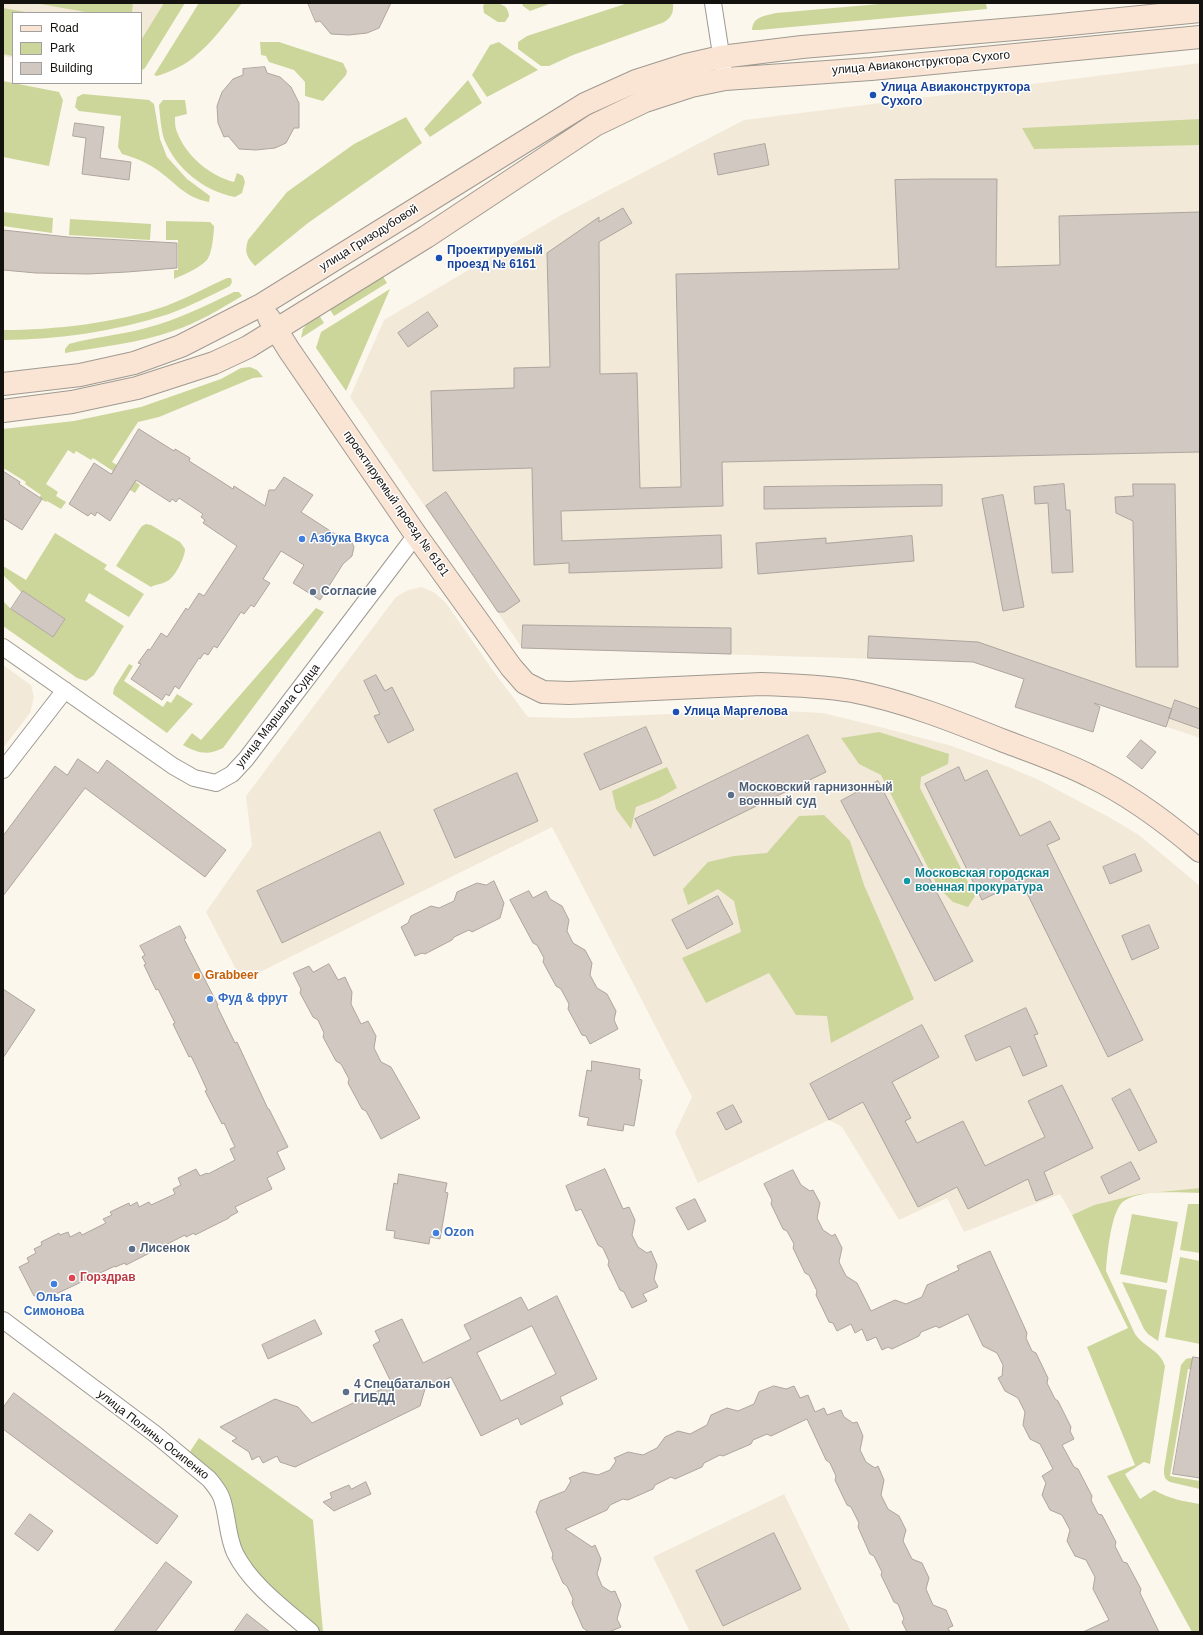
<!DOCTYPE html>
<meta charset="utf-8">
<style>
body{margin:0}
#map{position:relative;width:1203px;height:1635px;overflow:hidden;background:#fcf7ed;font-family:Helvetica,sans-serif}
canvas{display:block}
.frame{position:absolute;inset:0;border:4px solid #14120f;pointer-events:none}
.legend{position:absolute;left:12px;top:12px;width:130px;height:72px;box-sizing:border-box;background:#fff;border:1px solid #a1a09f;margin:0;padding:5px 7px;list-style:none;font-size:12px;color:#14120f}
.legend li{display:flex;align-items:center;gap:8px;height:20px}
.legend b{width:20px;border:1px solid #a1a09f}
</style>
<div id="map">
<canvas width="1203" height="1635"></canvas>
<div class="frame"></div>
<ul class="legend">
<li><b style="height:5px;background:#fae4d4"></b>Road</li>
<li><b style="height:11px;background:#ccd69b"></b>Park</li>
<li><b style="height:11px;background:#d1c8c1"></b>Building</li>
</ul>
</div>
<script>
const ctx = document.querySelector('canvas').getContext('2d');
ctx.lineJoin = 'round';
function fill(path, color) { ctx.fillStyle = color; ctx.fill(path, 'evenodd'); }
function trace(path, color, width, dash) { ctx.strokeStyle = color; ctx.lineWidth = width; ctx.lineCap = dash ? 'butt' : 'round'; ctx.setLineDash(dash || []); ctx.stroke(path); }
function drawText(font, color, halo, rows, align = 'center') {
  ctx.font = font + ' Helvetica,sans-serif'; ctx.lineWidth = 3; ctx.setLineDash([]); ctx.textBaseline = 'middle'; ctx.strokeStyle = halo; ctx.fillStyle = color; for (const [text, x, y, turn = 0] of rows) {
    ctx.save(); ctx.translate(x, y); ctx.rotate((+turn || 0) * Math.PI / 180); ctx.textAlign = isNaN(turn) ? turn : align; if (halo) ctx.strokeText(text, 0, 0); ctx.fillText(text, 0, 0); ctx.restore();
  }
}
fill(new Path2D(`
 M3,3H164L141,40V13H13V58L3,56Z
 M1200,63V738L973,662L522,648L350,397L384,320L563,214L744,120Z
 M422,587L435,593L446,603L494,672L528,717L575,718L763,710L823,713L884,728L952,746L1006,766L1037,779L1107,816L1139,835L1200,886V1188L1139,1194L1094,1205L1072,1215L1060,1194L964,1232L947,1198L899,1220L842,1127L829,1120L698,1183L675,1133L692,1097L552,827L242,981L206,912L252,846L246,796L396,597L408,590Z
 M3,665L31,685L34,697L30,713L3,748Z
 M784,1494L851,1632H690L653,1557Z`), '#f2e9d9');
fill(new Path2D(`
 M35,3H133L132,13H91Z
 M164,3H185L145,68L141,71V40Z
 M199,3H242C227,22 212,43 193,58C183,66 169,72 157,76L154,75Z
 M485,3C496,3 508,2 509,16L505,22H498L484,13L483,6Z
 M522,3H552L530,11L523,6Z
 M628,3H673C674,13 671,19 662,23L573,55L549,66H541L518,49V42L527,36Z
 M891,3H986L987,9L759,30H752C753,16 765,16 776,13Z
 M3,8L31,13H13V56L3,54Z
 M260,42H279L343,63L347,71L346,75L323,101L305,96V82L294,70L269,62L266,56L261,55Z
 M499,42L538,70L487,97L472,75L490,45Z
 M468,80L482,103L430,137L424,129Z
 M3,81L59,92L63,100L49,166L3,157Z
 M83,94L149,100L154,104L160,139L167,157L187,179L210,196L209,202C185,198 175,182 156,169C146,162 133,157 122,154L118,147L121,116L79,111L75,107L77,97Z
 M163,100H185L187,114L175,117C175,122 175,128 177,132C186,156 210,176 234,182L237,173L243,176L245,182L242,193L235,197C204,191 176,169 164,139C161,129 160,116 159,105Z
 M406,117L422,143L308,223L255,266C247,257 244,253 248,240L287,192L354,144Z
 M1200,119V145L1034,149L1022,128Z
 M3,212L53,218L52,233L3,226Z
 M70,219L151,224L150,240L69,235Z
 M166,221L210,222L214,226C214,233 212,254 207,260C198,269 185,274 174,279V270H178V240H166Z
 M380,272L387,283L334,316L327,305Z
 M227,278H231L232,282L230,286C210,296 190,306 169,314C116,331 58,340 3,340V330C55,330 116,323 166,306C187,298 207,287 227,278Z
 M390,289L346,391L316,348L321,332Z
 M234,292H239L242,296C220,309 198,323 173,331C138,343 101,347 65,353V349L69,344C94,337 121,335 146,328C177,320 205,306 234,292Z
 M317,312L324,323L301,338L303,329Z
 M250,367L257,370L263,377L253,378L159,417L138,422L112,462L138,478L136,482L140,485L135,493L127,488L113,471L93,458L91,460L76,451L74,454L68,450L46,484L58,492L56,496L66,502L61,509L47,501L46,502L39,498L41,495L25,484L26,482L5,469L3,471V429L74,421L141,407L221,379L241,368Z
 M146,524L151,525L180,542L185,549C185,557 176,575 169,580C164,584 156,584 151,587L116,566L139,530L142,526Z
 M55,533L107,565L104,569L144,594L129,617L89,593L85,601L124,626L94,675L86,681L77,678L3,626V601L11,609L53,637L65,619L23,591L22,593L3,575V566L26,580Z
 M316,608L324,612L223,748C208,756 197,753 183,745L192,733L201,740Z
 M129,664L133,666L124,681L163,707L167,701L171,703L177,694L193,704L167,733L113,694L114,688Z
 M879,732L949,754L948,764L921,777L920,788L975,896L968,907L953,902L938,887L881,775L859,764L841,738Z
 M667,767L677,788L659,798L636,807L631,829L616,809L612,791Z
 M824,815L850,841L864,885L914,999L831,1043L827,1016L796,1015L769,973L706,1003L682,958L741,932L734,901L718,889L688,905L683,889L708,862L734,856L767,853L799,816Z
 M1200,1188V1193C1178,1193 1143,1189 1124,1201C1111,1209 1107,1256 1106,1271L1135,1334C1145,1348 1160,1350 1165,1366L1150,1464L1144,1462L1125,1474L1140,1499L1154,1490C1169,1499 1183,1501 1200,1504V1632H1192L1107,1476L1135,1465L1087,1347L1128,1328L1072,1215L1094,1205L1139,1194Z
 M1188,1204H1200V1253L1180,1250Z
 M1132,1214L1178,1222L1167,1283L1120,1274Z
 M1180,1257L1200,1261V1344L1165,1337Z
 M1122,1282L1167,1290L1158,1341L1148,1334L1144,1329Z
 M1190,1358L1200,1360V1371L1188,1369L1170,1476L1200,1481V1489L1170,1482C1164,1479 1164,1475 1164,1469L1181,1365L1186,1359Z
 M199,1438L313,1520L323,1632H319L269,1588L246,1561L189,1453Z`), '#ccd69b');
const building = new Path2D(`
 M308,3H391L379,28L367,33L349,35L331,34L320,21L316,22Z
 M265,67L267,73L280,77L291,87L299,103V128H294L286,143L275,148L256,150L239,149L228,136L224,137L218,123L217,106L222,92L233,79L243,75V69Z
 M75,123L104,127L100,158L131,162L129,180L82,174L86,138L73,136Z
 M765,144L769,165L718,175L714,154Z
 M933,179H997L996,267L1060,265L1059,216L1200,212V452L722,462L723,506L561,511L562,541L721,535L722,568L569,573V563L534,565L532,468L433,471L431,391L514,388V368L550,367L547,253L599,217V222L623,208L632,223L599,242L600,374L637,373L640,488L681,487L676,274L899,269L895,180Z
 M3,230L68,237L177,243V268L127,272L88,274L36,273L3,270Z
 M428,312L438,326L408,347L398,333Z
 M139,429L174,451L175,449L190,458L189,461L216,478L233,489L234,486L265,506L269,490H275L284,477L313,495L301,512L335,534L344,535L350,539L354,547L352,556L343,564L320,600L293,583L304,565L281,551L263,579L270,583L254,607L251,605L244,614L241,612L217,648L214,646L208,655L204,653L200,659L199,658L179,689L175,686L169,696L166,694L162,700L131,679L141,664L138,663L148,649L150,650L161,633L167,637L186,608L188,610L199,593L204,596L237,546L203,523L205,520L201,517L203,514L179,498L176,502L172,499L170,502L136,480L110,521L97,512L95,516L91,513L88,516L69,504L94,463L111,474Z
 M3,471L20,482L19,484L42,499L22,530L3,518Z
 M1064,484L1066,510H1070L1073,572L1052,573L1048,503L1035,504L1034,487Z
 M1133,484H1175L1178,667H1136L1133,521L1116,513L1115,497L1133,496Z
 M942,485V506L764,509V487Z
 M446,492L520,601L504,612H498L426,506Z
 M1003,495L1024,607L1003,611L982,499Z
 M912,536L914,561L758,574L756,543L826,538V543Z
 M23,591L65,619L53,637L11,609Z
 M523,625L731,628V654L522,648Z
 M869,636L978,642L1172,709L1166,727L1094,703L1100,707L1093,732L1015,707L1024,679L973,662L868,658Z
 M376,675L385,691L392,687L414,730L388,743L374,716L380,714L364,681Z
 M1175,700L1200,709V729L1169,718Z
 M646,727L662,763L600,790L584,754Z
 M808,735L826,772L654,856L635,819Z
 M1141,740L1156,752L1142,769L1127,757Z
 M78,759L98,773L107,760L226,850L205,877L85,788L3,896V836L55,766L67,775Z
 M959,767L965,781L987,770L1020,836L1050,821L1060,839L1047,845L1143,1040L1108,1057L1021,881L982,900L925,784Z
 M517,773L538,821L455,858L434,810Z
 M878,781L973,961L935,981L841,801Z
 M380,832L404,884L282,943L257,891Z
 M1135,854L1142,871L1110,884L1103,867Z
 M494,881L504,903L500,918L472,932L469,930L454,937L452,940L425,954L422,953L415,956L401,927L408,923L411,916L431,906L439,908L454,901L457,892L477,883L486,885Z
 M529,891L533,898L546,891L550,899L562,906L569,920L567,931L573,943L585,950L592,963L590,975L597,988L607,994L616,1011L614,1020L618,1029L590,1044L586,1036L582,1035L568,1009L569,1004L561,989L556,986L543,962L544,958L537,945L533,943L510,900Z
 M718,896L733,924L687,949L672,920Z
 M1149,925L1159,948L1132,960L1122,936Z
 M180,926L186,938L184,939L218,1005L217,1006L235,1043L237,1042L268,1109H269L288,1147L277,1152L285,1169L267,1178L272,1189L235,1207L238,1212L229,1217V1218L195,1235L194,1233L186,1237L185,1235L126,1265L125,1263L115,1267V1266L56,1294L55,1293L47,1297L46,1294L38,1297L37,1295L34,1296L19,1267L29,1262L27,1258L36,1253L34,1249L42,1245L41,1242L59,1233L60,1235L68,1232L70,1237L80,1232L82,1235L106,1223L103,1219L112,1215L110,1212L129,1203L130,1206L137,1202L139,1207L149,1202L151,1205L175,1194L173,1189L181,1185L178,1178L196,1169L200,1176L207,1173L208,1174L235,1160L230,1149L235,1147L224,1123L222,1124L205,1091L207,1090L196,1066L191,1056L189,1057L173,1024L175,1023L158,989L156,990L144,965L146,964L142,957L145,955L140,946Z
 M329,964L338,980L345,977L352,992L351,1004L361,1024L368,1021L376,1036L374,1048L381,1062L391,1067L420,1118L381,1139L366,1111L362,1109L348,1083L349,1079L341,1064L336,1061L323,1037L324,1033L318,1020L313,1017L300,993L301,989L293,973L309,966L313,972Z
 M3,989L35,1010L3,1058Z
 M1026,1008L1038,1034L1034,1035L1047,1066L1023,1076L1010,1046L976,1061L965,1036Z
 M922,1025L939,1057L892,1082L911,1118L905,1121L917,1143L963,1121L985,1166L1045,1137L1028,1101L1062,1085L1093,1148L1044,1172L1053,1194L1036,1201L1028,1179L968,1209L957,1187L918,1207L863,1102L829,1120L810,1084Z
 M592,1061L640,1069L639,1079L642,1080L634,1126L624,1124L623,1131L587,1125L589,1118L579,1116L587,1070L591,1071Z
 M1130,1089L1157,1142L1139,1151L1112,1099Z
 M733,1105L742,1122L726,1130L717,1113Z
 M1131,1162L1140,1179L1109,1194L1101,1177Z
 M605,1169L623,1209L629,1207L635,1220L632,1235L638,1247L647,1253L651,1251L657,1265L654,1279L658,1287L643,1294L647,1301L632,1308L624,1292L620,1290L608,1265L609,1261L603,1248L598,1245L581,1209L576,1211L566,1186Z
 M793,1170L801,1185L810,1191L813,1190L820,1203L817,1218L823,1230L832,1236L835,1234L842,1248L839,1262L846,1276L857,1283L871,1311L895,1300L906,1304L922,1297L927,1285L959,1270L957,1266L990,1251L1027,1333L1026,1338L1032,1351L1036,1353L1048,1378L1047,1383L1055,1399L1058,1401L1071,1427L1070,1431L1074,1439L1062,1445L1074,1467L1078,1469L1092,1496L1091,1500L1098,1514L1102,1515L1116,1542L1115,1546L1123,1562L1127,1563L1141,1589L1140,1593L1159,1632H1083L1109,1620L1093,1589L1095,1577L1086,1560L1075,1556L1067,1541L1070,1530L1062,1515L1050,1510L1042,1495L1046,1483L1042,1476L1053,1469L1040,1444L1030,1439L1023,1425L1025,1412L1018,1398L1005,1391L998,1378L1002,1376L1003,1365L997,1353L983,1346L968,1314L939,1328L936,1326L921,1332L919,1336L892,1349L888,1347L882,1350L876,1337L867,1341L862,1329L855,1333L851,1324L837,1331L833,1323L829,1322L816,1295L817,1291L809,1275L805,1273L793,1248L794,1244L787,1231L783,1229L771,1204L772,1200L764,1184Z
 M399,1174L447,1183L445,1192L448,1193L440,1239L430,1237L429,1244L394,1238L395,1231L386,1230L394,1183L397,1184Z
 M695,1199L706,1221L688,1230L676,1208Z
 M557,1296L597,1379L560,1397L563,1404L521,1425L518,1418L481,1436L451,1377L425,1389L420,1406L295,1467L280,1462L277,1456L263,1463L259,1456L252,1460L249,1452L232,1441L237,1438L220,1427L275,1399L298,1407L312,1423L392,1384L373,1345L380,1341L375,1331L402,1319L423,1363L471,1339L464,1325L521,1297L528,1310ZM532,1326L556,1374L501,1401L477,1353Z
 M315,1320L322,1334L268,1359L262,1345Z
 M1193,1357L1200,1358V1478L1173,1474Z
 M774,1386L786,1389L794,1386L800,1398L808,1395L815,1412L824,1408L827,1415L841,1410L844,1417L853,1423L857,1422L863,1436L860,1450L866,1462L875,1468L878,1466L884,1480L881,1495L888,1509L899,1516L906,1530L903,1541L912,1559L922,1563L929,1578L926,1589L933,1605L946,1610L953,1626L948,1628L950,1632H907L902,1622L904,1619L898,1604L894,1602L881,1575L882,1572L874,1556L870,1554L858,1527L859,1523L851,1507L847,1505L835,1480L836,1476L830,1463L826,1460L807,1419L771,1436L767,1434L753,1440L751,1444L723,1456L720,1455L704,1463L702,1467L675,1479L671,1477L655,1485L653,1489L628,1500L623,1499L610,1505L607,1510L565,1529L592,1547L595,1545L601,1559L597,1574L602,1586L611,1592L615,1591L621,1605L617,1619L621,1627L609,1632H589L583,1628L572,1603L573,1599L567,1586L563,1583L552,1558L553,1554L536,1512L540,1501L565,1491L571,1481L569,1478L583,1472L598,1475L610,1470L616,1461L614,1458L628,1452L643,1455L657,1448L665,1437L678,1431L690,1434L707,1425L711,1415L727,1408L738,1411L754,1404L759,1392Z
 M14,1393L178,1516L157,1544L3,1429V1408Z
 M366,1482L371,1494L334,1511L323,1502L332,1498L330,1493L349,1485L351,1489Z
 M30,1514L53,1531L38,1551L15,1534Z
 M774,1533L801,1589L723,1626L696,1571Z
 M166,1562L192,1582L155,1632H114Z
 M247,1614L270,1632H234Z`);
fill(building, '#d1c8c1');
trace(building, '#aea59e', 1);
const street = new Path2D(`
 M713,3L723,67
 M3,647L173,766L194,778L216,783L232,774L246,759L416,535
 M3,770L65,690
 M3,1320L155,1434L209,1479C214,1485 220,1492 222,1499C228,1517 227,1536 235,1553C251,1585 284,1608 311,1632`);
const secondary = new Path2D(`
 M269,318L289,350L416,535L511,667L525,683L543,692L569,693L761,684C792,685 822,686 852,691C904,701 954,721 1004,741C1033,752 1063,762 1090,776C1130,795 1166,822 1200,851
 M3,384L80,375L134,363L181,346L261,305L585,104L636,81L686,65L721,57L802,47L1050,26L1200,11
 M3,411L72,402L137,388L214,363L248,347L426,237L595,125L645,101L691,86L725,79L871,69L1200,37`);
trace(street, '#9f9a91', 18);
trace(secondary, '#9f9a91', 24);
trace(street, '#fff', 16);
trace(secondary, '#fae4d4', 22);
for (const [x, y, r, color] of [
 [873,95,4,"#1a4fb4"],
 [439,258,4,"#1a4fb4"],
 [302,539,4,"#3f7fe0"],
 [313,592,4,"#5c6f8a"],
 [676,712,4,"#1a4fb4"],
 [731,795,4,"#5c6f8a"],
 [907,881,4,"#0f9aa8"],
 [197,976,4,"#e8710a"],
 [210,999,4,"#3f7fe0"],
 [436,1233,4,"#3f7fe0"],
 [132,1249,4,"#5c6f8a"],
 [72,1278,4,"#e0444e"],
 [54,1284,4,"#3f7fe0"],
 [346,1392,4,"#5c6f8a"]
]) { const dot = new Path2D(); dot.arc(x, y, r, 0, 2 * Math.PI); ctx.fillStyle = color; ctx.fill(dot); trace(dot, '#fff', 1.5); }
drawText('12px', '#14120f', '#fff', [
 ["улица Авиаконструктора Сухого",921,63,-5],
 ["улица Гризодубовой",369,238,-32],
 ["проектируемый проезд № 6161",396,504,55],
 ["улица Маршала Судца",278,716,-52],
 ["улица Полины Осипенко",153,1435,38]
]);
drawText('bold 12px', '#164399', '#fff', [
 ["Улица Авиаконструктора",881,88],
 ["Сухого",881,102],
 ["Проектируемый",447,251],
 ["проезд № 6161",447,265],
 ["Улица Маргелова",684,712]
], 'left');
drawText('bold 12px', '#366cbe', '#fff', [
 ["Азбука Вкуса",310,539],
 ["Фуд & фрут",218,999],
 ["Ozon",444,1233],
 ["Ольга",54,1298,"center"],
 ["Симонова",54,1312,"center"]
], 'left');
drawText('bold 12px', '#4e5e75', '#fff', [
 ["Согласие",321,592],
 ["Московский гарнизонный",739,788],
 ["военный суд",739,802],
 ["Лисенок",140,1249],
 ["4 Спецбатальон",354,1385],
 ["ГИБДД",354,1399]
], 'left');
drawText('bold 12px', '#0d838f', '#fff', [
 ["Московская городская",915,874],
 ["военная прокуратура",915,888]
], 'left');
drawText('bold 12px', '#c56008', '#fff', [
 ["Grabbeer",205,976]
], 'left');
drawText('bold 12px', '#be3a42', '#fff', [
 ["Горздрав",80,1278]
], 'left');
</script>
